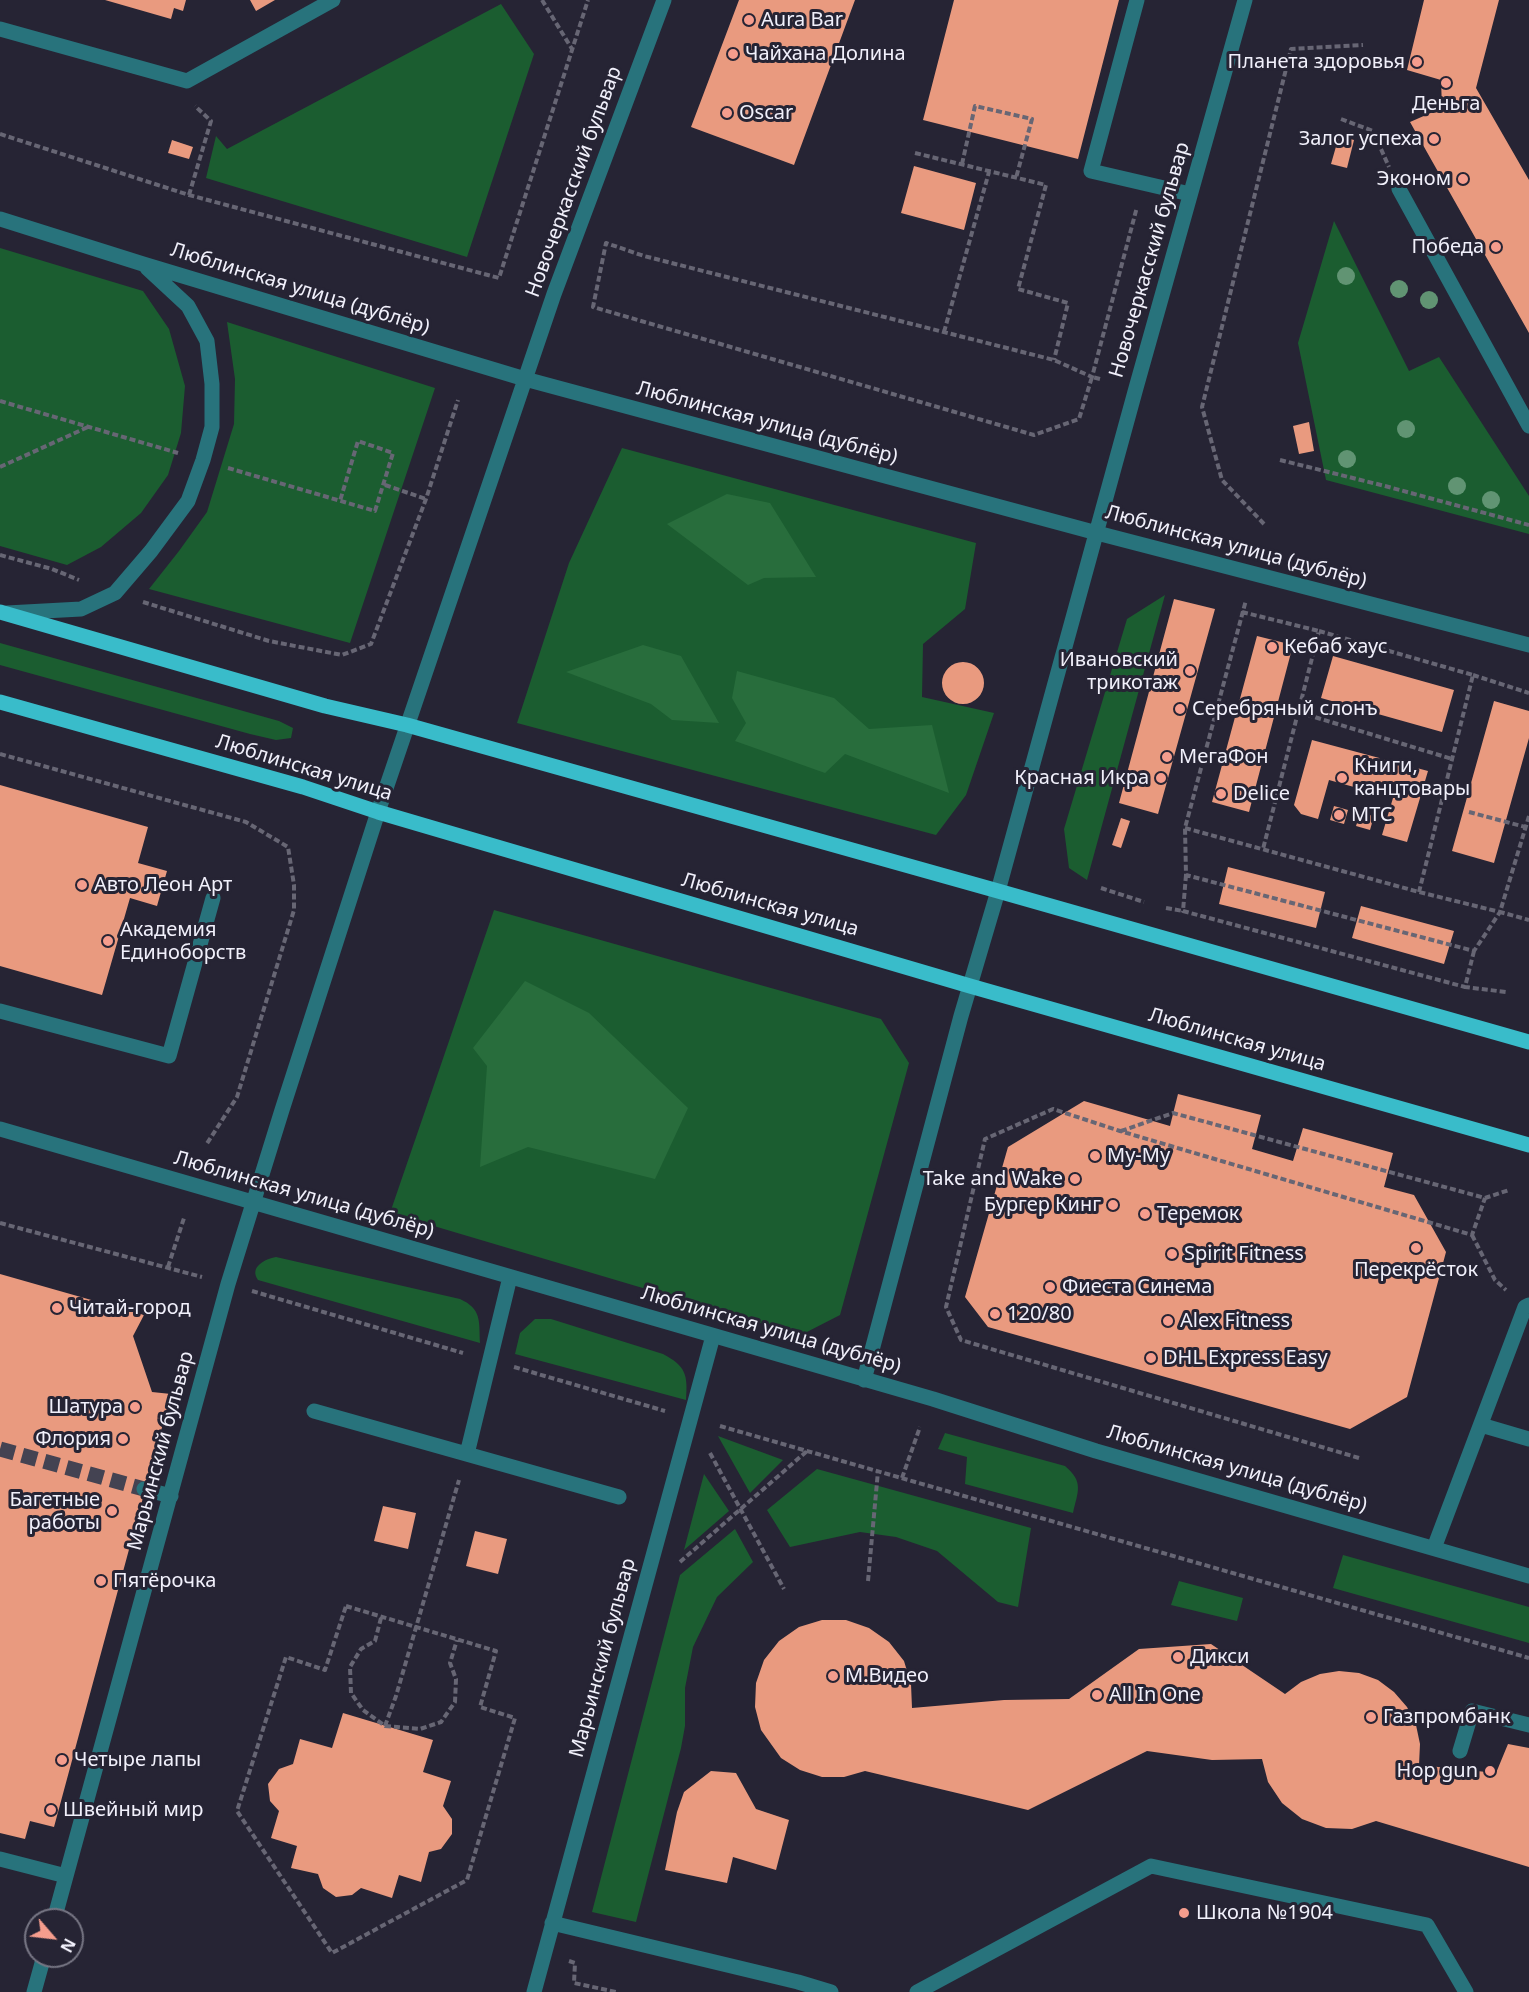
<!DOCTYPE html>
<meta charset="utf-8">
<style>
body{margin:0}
#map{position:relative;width:1529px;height:1992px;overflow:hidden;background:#262434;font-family:"Noto Sans",sans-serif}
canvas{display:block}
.north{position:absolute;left:24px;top:1908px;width:60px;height:60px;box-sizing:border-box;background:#262434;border:2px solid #777684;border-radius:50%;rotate:118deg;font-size:16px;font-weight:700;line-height:24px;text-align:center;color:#f1f0fb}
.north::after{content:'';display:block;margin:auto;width:21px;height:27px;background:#f59d8d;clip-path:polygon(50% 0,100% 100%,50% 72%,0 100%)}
</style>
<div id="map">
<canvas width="1529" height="1992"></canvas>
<div class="north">N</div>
</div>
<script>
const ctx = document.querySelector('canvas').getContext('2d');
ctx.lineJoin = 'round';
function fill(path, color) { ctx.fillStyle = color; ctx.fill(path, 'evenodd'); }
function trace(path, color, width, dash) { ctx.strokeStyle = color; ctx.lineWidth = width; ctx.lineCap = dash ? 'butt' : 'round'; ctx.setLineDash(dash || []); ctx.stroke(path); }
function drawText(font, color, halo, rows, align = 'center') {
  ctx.font = font + ' "Noto Sans",sans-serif'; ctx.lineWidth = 6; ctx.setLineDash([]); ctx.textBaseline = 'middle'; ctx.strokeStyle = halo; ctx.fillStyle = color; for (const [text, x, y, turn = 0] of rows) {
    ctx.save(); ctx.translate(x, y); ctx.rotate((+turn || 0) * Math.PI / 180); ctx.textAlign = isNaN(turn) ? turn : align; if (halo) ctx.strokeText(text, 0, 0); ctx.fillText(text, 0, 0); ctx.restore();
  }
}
fill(new Path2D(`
 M501,4L534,54L467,257L206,178L216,136L227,149Z
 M1334,221L1409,371L1439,357L1529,496V534L1326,480L1298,343Z
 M0,248L143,291L169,329L185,386L181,433L168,475L141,513L101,547L67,565L0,546Z
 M227,322L435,388L350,643L149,589L179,551L207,512L234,424L235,379Z
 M622,448L976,543L965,609L923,644L922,697L994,713L966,795L936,835L517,723L569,563Z
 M1165,595L1087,880L1069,868L1064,829L1127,619Z
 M0,643L279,721L293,728L291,738L276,740L250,734L0,665Z
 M494,910L881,1019L909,1063L840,1315L801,1335L390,1213Z
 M276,1257L460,1299C482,1309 479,1321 480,1343L258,1280C249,1267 265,1259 276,1257Z
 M535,1319H551L663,1354C686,1366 688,1375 686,1400L515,1354L520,1333Z
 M945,1433L1065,1466C1084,1482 1078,1491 1073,1513L965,1484L967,1457L938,1449Z
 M718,1436L783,1460L750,1493Z
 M817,1469L1031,1528L1018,1607L998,1602L937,1551L896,1537L860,1532L790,1547L767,1510Z
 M704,1474L729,1511L684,1550Z
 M735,1529L753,1562L717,1597L693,1647L685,1688V1726L681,1748L636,1922L592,1912L680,1575Z
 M1343,1555L1529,1607V1643L1333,1588Z
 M1179,1581L1243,1598L1237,1621L1171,1605Z`), '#1b5d30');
fill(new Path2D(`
 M727,494L770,503L816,577L764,578L748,585L667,524Z
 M643,645L681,656L719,723L672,720L651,704L566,672Z
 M737,671L834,698L869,729L932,725L949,793L845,754L825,773L735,741L746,723L732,698Z
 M525,981L589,1013L688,1108L655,1179L528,1147L480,1167L487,1066L473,1048Z`), '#286d3c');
fill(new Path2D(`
 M105,0H186L183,11L174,8L171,19Z
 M250,0H275L256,11Z
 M739,0H855L794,165L691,127Z
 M954,0H1119L1078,159L923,120Z
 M1424,0H1499L1476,88L1529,180V333L1410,122L1442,108L1441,80L1407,70Z
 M1339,136L1354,140L1347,168L1331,164Z
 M172,140L193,147L189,159L168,153Z
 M914,166L976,183L964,230L901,213Z
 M1309,422L1314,451L1299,454L1293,426Z
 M1174,599L1215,609L1158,814L1119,803Z
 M1257,636L1293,645L1249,812L1212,802Z
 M1333,656L1454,690L1442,732L1321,698Z
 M942 683a21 21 0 1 1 42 0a21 21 0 1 1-42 0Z
 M1494,701L1529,711V738L1494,863L1452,851Z
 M1312,740L1428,771L1407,842L1382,835L1393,798L1329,780L1318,819L1301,814L1294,805Z
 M0,785L148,827L138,863L167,871L157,906L130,898L102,995L0,966Z
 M1334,806L1348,810L1344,824L1330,820Z
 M1360,813L1374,816L1370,830L1356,826Z
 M1121,818L1130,821L1121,848L1112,845Z
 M1228,867L1325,892L1316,928L1219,904Z
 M1361,906L1454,931L1444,964L1352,938Z
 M1178,1094L1261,1115L1252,1149L1293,1161L1303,1128L1393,1153L1384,1187L1414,1195L1446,1252L1407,1397L1350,1429L988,1327L965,1297L1008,1147L1084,1101L1170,1126Z
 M0,1274L144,1315L133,1336L152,1392L171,1394L54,1827L30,1821L25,1839L0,1833Z
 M383,1506L416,1513L408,1549L374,1541Z
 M475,1531L507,1539L498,1574L466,1566Z
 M822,1620H846L869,1628L889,1642L904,1661L911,1684L912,1708L1004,1700L1069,1699L1139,1649L1211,1644L1285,1694L1301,1682L1320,1674L1339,1671L1359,1673L1378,1680L1394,1692L1407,1707L1416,1725L1420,1744L1419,1765L1496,1773L1508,1744L1529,1748V1867L1376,1821L1352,1829L1326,1828L1302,1819L1282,1803L1268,1782L1262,1759L1212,1760L1147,1751L1028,1810L865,1771L844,1777H822L800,1770L781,1758L761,1730L755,1707L756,1683L764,1660L779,1641L799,1627Z
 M343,1713L433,1740L423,1772L451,1781L443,1806L452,1819V1834L441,1849L429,1852L421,1882L399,1875L392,1898L361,1888L352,1895L336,1897L323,1888L318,1874L291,1868L297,1846L271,1838L279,1811L270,1801L268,1784L279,1769L293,1764L300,1739L332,1748Z
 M711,1771L736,1773L756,1809L789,1820L776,1870L733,1857L727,1883L665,1870L677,1812L684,1792Z`), '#e99a7f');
trace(new Path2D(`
 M0,1449L144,1489`), '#444352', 15, [15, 8]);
trace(new Path2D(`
 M542,0L572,49
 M1341,119L1373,131L1389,167
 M0,134L189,195L499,278L588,0
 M915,153L1046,185L1018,289L1068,303L1054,360
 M962,164L975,106L1032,119L1016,178
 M189,195L211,121L195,106
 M944,332L989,172
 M1100,379L1092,377L1079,419L1034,435L593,307L606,243L644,256L1054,360L1092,377L1137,207
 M0,401L178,453
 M1280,460L1385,486L1529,525
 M0,467L88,427
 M228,468L375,511L393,453L358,441L340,501
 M385,485L426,499
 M1264,524L1222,480L1202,407L1291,49L1363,45
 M0,555L52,569L79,580
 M143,602L269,641L342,655L371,644L426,499L458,400
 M1242,612L1319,631L1263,849
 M1319,631L1473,675L1419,892
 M1473,675L1529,693
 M1298,712L1452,759
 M0,754L246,822L288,847L294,885V910L237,1097L206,1145
 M1469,812L1529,828
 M1529,816L1500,912L1529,920
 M1185,828L1419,892L1500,912L1474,951L1186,875L1185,828L1246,600
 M1186,875L1183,911L1465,987
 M1101,888L1144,902
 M1166,908L1183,911
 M1474,951L1465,987L1506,992
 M1121,1131L1173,1113L1485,1198L1509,1190
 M0,1223L202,1277
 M1472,1235L1495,1280L1506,1290
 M168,1267L184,1218
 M252,1291L463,1353
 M514,1367L665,1411
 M720,1426L1529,1658
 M710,1453L784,1589
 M1359,1458L961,1340L946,1307L985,1139L1053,1109L1120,1131L1472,1235L1485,1198
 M902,1478L920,1427
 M680,1562L807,1451
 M868,1581L878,1471
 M346,1606L496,1651L480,1707L515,1718L467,1880L332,1953L237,1811L286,1657L325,1670Z
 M381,1618L375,1641L361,1649L350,1667L351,1693L363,1710L385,1726L420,1729L441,1722L455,1702L456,1679L450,1663L457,1640
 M385,1726L396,1696L459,1480
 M73,1959L80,1932
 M569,1961L575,1963L574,1983L616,1992`), '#676674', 4, [6, 3]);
trace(new Path2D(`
 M1137,0L1091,171L1190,194
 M0,29L187,81L333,0
 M1399,189L1529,426
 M0,219L143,264L525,379L1097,533L1529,645
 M7,613L81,609L115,593L151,551L188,501L203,460L212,427V384L207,341L188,306L147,268
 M0,1011L169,1056L213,898
 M0,1129L933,1399L1096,1451L1529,1576
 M864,1380L961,1016L998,891L1136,388L1245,0
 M314,1411L619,1497
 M1481,1425L1529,1439
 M467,1454L510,1277
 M144,1489L171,1496
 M1434,1548L1525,1307L1529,1305
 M1460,1751L1472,1711L1529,1725
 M0,1859L66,1876
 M54,1920L228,1284L282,1110L378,812L554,294L664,0
 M552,1923L798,1982L831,1992
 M34,1992L44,1956
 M534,1992L713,1336
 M917,1992L1151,1866L1427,1925L1466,1992`), '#28737c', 15);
trace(new Path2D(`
 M0,612L325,706L407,725L998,891L1529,1042
 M0,702L303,787L378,812L970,986L1529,1145`), '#39bcca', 15);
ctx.fillStyle = '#619473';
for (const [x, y] of [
 [1346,276],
 [1399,289],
 [1429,300],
 [1406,429],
 [1347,459],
 [1457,486],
 [1491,500]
]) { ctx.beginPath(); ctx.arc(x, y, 9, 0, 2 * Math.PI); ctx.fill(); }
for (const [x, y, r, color] of [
 [749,20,6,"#f59d8d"],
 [733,54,6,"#f59d8d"],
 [1417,62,6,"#f59d8d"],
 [1446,83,6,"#f59d8d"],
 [727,113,6,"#f59d8d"],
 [1434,139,6,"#f59d8d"],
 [1463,179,6,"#f59d8d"],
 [1496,247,6,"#f59d8d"],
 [1272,647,6,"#f59d8d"],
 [1190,671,6,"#f59d8d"],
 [1180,709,6,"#f59d8d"],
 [1167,757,6,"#f59d8d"],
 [1161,778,6,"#f59d8d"],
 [1342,778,6,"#f59d8d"],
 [1221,794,6,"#f59d8d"],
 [1339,815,6,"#f59d8d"],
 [82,885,6,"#f59d8d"],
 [108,941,6,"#f59d8d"],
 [1095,1156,6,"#f59d8d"],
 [1075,1179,6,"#f59d8d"],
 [1113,1205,6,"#f59d8d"],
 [1145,1214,6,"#f59d8d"],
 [1416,1248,6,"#f59d8d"],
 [1172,1254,6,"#f59d8d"],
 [1050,1287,6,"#f59d8d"],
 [57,1308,6,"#f59d8d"],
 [995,1314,6,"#f59d8d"],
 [1168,1321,6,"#f59d8d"],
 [1151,1358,6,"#f59d8d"],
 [135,1407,6,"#f59d8d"],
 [123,1439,6,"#f59d8d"],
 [112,1511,6,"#f59d8d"],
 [101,1581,6,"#f59d8d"],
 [1178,1657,6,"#f59d8d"],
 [833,1676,6,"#f59d8d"],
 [1097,1695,6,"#f59d8d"],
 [1371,1717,6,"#f59d8d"],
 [62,1760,6,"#f59d8d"],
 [1490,1771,6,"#f59d8d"],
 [51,1810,6,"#f59d8d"],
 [1184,1913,6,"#f59d8d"]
]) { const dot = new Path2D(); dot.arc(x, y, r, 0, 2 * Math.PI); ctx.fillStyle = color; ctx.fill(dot); trace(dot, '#262434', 2); }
drawText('20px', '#f1f0fb', '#262434', [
 ["Aura Bar",761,20],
 ["Чайхана Долина",745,54],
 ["Планета здоровья",1405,62,"right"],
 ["Деньга",1446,104,"center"],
 ["Oscar",739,113],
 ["Залог успеха",1422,139,"right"],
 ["Эконом",1451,179,"right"],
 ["Победа",1484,247,"right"],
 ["Кебаб хаус",1284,647],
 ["Ивановский",1178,660,"right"],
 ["трикотаж",1178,683,"right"],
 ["Серебряный слонъ",1192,709],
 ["МегаФон",1179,757],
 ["Книги,",1354,766],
 ["канцтовары",1354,789],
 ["Красная Икра",1149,778,"right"],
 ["Delice",1233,794],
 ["МТС",1351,815],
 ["Авто Леон Арт",94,885],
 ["Академия",120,930],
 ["Единоборств",120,953],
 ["Му-Му",1107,1156],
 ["Take and Wake",1063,1179,"right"],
 ["Бургер Кинг",1101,1205,"right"],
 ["Теремок",1157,1214],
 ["Spirit Fitness",1184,1254],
 ["Перекрёсток",1416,1270,"center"],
 ["Фиеста Синема",1062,1287],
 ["Читай-город",69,1308],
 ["120/80",1007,1314],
 ["Alex Fitness",1180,1321],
 ["DHL Express Easy",1163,1358],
 ["Шатура",123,1407,"right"],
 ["Флория",111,1439,"right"],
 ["Багетные",100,1500,"right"],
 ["работы",100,1523,"right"],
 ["Пятёрочка",113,1581],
 ["Дикси",1190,1657],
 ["М.Видео",845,1676],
 ["All In One",1109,1695],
 ["Газпромбанк",1383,1717],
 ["Четыре лапы",74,1760],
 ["Hop gun",1478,1771,"right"],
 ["Швейный мир",63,1810],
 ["Школа №1904",1196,1913]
], 'left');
drawText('20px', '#f1f0fb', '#262434', [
 ["Новочеркасский бульвар",574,182,-70],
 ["Новочеркасский бульвар",1150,260,-74],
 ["Люблинская улица (дублёр)",300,289,17],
 ["Люблинская улица (дублёр)",767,423,15],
 ["Люблинская улица (дублёр)",1236,547,15],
 ["Люблинская улица",304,768,17],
 ["Люблинская улица",770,905,16],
 ["Люблинская улица",1237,1040,16],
 ["Люблинская улица (дублёр)",304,1195,16],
 ["Люблинская улица (дублёр)",771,1330,16],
 ["Марьинский бульвар",161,1451,-75],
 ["Люблинская улица (дублёр)",1237,1469,16],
 ["Марьинский бульвар",603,1658,-75]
]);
</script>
